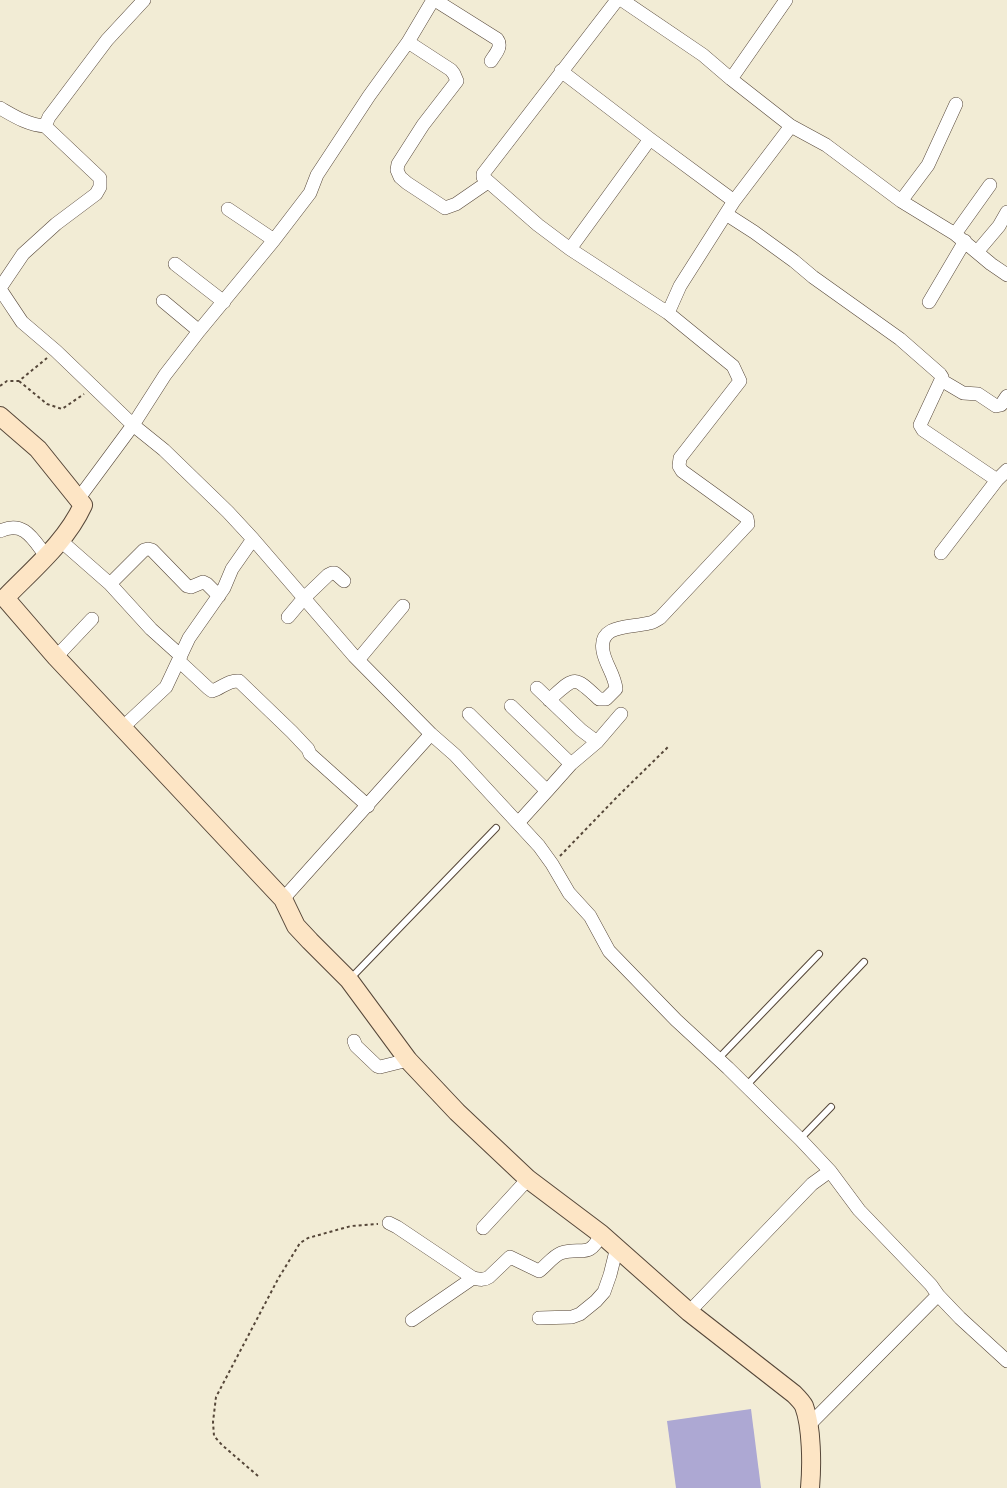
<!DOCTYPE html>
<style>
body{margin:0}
canvas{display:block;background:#f2ecd5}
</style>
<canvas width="1007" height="1488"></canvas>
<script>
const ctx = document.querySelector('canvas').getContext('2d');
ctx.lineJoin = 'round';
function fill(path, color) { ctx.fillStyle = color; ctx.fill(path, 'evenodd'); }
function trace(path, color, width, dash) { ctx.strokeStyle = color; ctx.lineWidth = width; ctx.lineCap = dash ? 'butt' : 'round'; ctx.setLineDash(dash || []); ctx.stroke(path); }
fill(new Path2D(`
 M751,1409L761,1488H676L667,1421Z`), '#ada8d3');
const lane = new Path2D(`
 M350,979L496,828
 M718,1059L819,954
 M746,1086L864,962
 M800,1139L831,1107`);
const street = new Path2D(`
 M435,0L497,39C503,47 495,54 491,61
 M617,0L483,174V177L538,225L570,249L650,139
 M622,0L703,55L731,79L791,126L826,145L901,201L955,234L991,264L1007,275
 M408,42L451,70L454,74L457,81L423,125L398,164L397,170L400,177L407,183L445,208L456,204L488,182
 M561,71L650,139L734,201
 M731,79L786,0
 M0,108C14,116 28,125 45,126L49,117L107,40L144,0
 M901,201L928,165L956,104
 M228,209L274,240
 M726,214L754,232L794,261L813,277L900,339L940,374L942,377L941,380L920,425L923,430L997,480L1007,470
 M955,234L990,185
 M570,249L668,313
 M977,252L999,226L1007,212
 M175,264L224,302
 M0,288L23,254L56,224L96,194L100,187V178L45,126
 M0,289L22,322L56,351L133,425L164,450L228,512L253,539L354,656L431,734L455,755L539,846L552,864L569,893L590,916L609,951L676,1020L728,1068L800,1139L830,1171
 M163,301L199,331
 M929,302L965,241
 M941,380L963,393L978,394L996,406L1001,405L1007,396
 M79,498L133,425L165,375L199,331L274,240L310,193L317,175L369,96L408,42L433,0
 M0,531C24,520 33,539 46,556
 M61,541L110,584L144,550L148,549L152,550L187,586L191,587L203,582L207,584L219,596
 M941,553L997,480
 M110,584L151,629L181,656
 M288,617L304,598L328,575L332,573H335L344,581
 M56,657L92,619
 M358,660L403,606
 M179,661L208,688L212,691C222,688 228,680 239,681L292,732L308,749L310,754L368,806
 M537,688L581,730L597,742
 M549,700C576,676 573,675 599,699H606L616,689C615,675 605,664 603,651C598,623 632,628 649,623C653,623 656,620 660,618L748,524L747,518L682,471L679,466L680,458L740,381L733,366L668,313L680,286L734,201L791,126
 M511,706L571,764L547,791
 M469,714L547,791L518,823
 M122,728L166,687L189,638L224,588L232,569L253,539
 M571,764L597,742L621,714
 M283,899L431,734
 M354,1041L356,1046L377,1066L380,1067L408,1060
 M389,1223L397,1227L473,1278C479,1279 483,1281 489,1277L510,1257L539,1271C546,1266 553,1256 561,1253C581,1246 589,1260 601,1234
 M483,1228L528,1179
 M689,1312L812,1184L830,1171L859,1210L931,1285L938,1295
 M539,1318L572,1317L580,1314L596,1301L604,1292L610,1275L617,1247
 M412,1320L473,1278
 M808,1426L938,1295L960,1318L1007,1361`);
const secondary = new Path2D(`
 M0,416L38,449L83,505C66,542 33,569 5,598L56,657L283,899L296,926L310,941L349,980L408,1060L457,1112L528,1179L601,1234L689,1312L794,1394C798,1398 802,1402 804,1406C812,1427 812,1466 810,1488`);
trace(lane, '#564739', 8);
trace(street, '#564739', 14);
trace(secondary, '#564739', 20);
trace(new Path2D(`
 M19,381L47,404L62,409L84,394
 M0,386L7,381H19L47,358
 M560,856L618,796L668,747
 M258,1476L222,1445L214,1436L213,1422L216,1397L278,1279L300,1243L308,1238L351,1226L378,1224`), '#564739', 2, [3, 3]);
trace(lane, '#fff', 6);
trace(street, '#fff', 13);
trace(secondary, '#fde5c5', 18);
</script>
